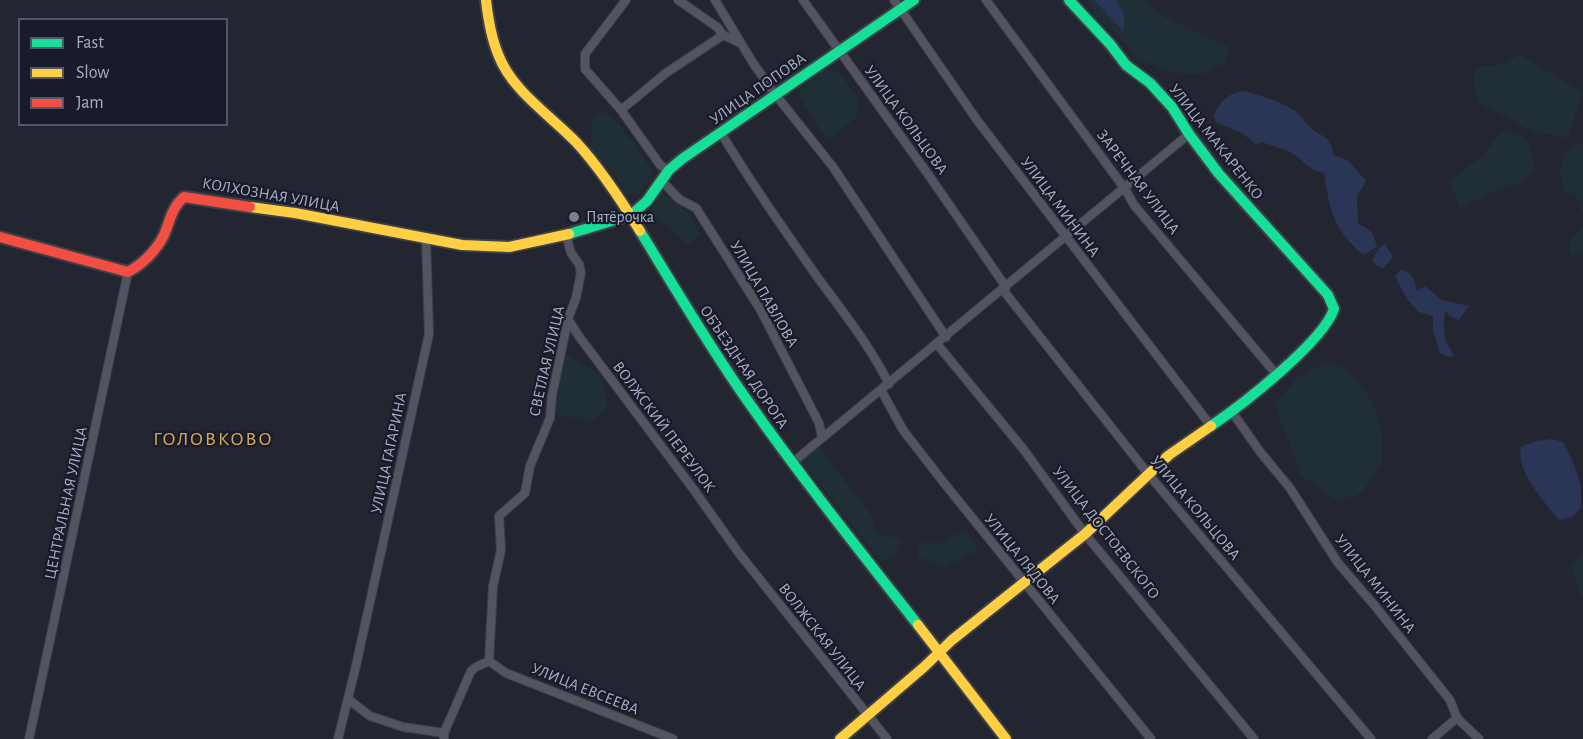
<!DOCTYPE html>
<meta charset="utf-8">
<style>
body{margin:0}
#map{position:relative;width:1583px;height:739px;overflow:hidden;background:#232630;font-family:"Alegreya Sans",sans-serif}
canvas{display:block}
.legend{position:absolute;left:18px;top:18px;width:210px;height:108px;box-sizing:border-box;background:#171b2a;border:2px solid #525668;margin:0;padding:8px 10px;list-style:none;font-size:18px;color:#aaafc4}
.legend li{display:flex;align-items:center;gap:12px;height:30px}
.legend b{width:30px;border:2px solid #525668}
</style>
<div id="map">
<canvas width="1583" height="739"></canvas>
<ul class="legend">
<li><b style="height:8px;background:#16e098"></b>Fast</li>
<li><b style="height:8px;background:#ffcf43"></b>Slow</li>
<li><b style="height:8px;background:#f24e42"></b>Jam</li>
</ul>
</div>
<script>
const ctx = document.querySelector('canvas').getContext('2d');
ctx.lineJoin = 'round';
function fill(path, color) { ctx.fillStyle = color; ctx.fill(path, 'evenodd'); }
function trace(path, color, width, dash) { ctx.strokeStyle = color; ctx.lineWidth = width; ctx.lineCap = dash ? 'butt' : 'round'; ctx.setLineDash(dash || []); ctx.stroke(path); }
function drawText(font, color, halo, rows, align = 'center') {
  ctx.font = font + ' "Alegreya Sans",sans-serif'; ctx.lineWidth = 4.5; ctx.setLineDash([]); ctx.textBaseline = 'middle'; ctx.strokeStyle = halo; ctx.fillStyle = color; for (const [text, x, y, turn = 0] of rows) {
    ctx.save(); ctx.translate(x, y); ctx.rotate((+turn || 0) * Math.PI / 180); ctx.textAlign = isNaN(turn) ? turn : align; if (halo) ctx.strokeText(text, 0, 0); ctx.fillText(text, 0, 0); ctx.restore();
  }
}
fill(new Path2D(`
 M1088,0H1145L1164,17L1229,47L1225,64L1202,75L1167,72L1136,58L1118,34L1095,17Z
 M1520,55L1583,92L1568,138L1534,132L1480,104L1472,79L1478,67L1500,65Z
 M826,69L838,72L859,98L856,117L829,140L817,125L797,93L811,79Z
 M602,112C621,120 640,154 653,171L640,194L626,195L616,176L590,151L592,118Z
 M1500,133H1519L1530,143L1534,169L1524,181L1486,194L1460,209L1450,182L1483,155Z
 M1579,143L1583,145V213L1575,196L1564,192L1560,170L1566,152Z
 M659,189L691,215L700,235L688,245L651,212Z
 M1583,227V250L1570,256C1568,241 1572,237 1583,227Z
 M566,355L600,374L608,405L593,422L553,413Z
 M1326,362C1365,369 1389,426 1381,462C1380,468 1365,489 1360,493C1355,497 1345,499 1338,501L1302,476L1274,404L1299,376Z
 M819,447L874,519L876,533L903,540L894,558L880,560L801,461Z
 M967,529L978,550L944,567L918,557L919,543H938Z
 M1583,551V599L1578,589L1571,566Z`), '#202e36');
fill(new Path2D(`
 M1094,0H1116C1124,11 1126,17 1123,31Z
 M1242,91C1257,94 1283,102 1295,111C1303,117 1307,126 1315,131C1327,139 1332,139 1333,155L1349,161L1366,181L1357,197L1358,223L1372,232L1377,247L1363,255C1333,228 1330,211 1324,173C1308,169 1306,163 1295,155C1286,149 1272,146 1262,142L1256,144L1242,133L1216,122L1213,116C1220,102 1227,94 1242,91Z
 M1385,244L1393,257L1384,268L1377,266L1372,260L1379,248Z
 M1401,270C1413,272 1415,281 1417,291L1425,286L1441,300L1469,306L1459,320L1453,318L1445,311C1443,329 1443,341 1455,356L1448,357L1440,353L1433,331V316L1419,312L1407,299L1395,276Z
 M1552,439L1563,442C1575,466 1583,479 1581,508L1572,517L1559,520C1545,502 1515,471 1521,447L1536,441Z`), '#2b3556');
const street = new Path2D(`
 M626,0L585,54V69L621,110L661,166L669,170
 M678,0L717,27L723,35
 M715,0L753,63L775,94L833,167L946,337
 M803,0L930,177L1006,287
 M894,0L977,120L1211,426
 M986,0L1125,189L1134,205L1276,374
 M621,110L666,73L723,35L740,43
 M721,133C751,183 784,230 818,278C843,312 870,346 889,384
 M662,181L679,199L696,208L760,309L819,423L822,437
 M1003,290L1149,475L1371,739
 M568,319L578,335L694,490L738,552L887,739
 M937,344L1024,450L1085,534L1254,739
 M881,390L903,430L944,483L1151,739
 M1232,412L1261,453L1290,488L1338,563L1375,606L1450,700L1457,718L1479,739
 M792,463L1189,134
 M489,661L493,586L501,550L499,516L525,493L530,466L550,418L552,396L568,319L576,298L581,273L579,264L571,253L566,235
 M489,661L506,673L673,739
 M348,699L370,716L403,727L444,733
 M29,739L128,272
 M338,739L355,670L429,334L426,239
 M444,739V733L471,671L476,667L489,661
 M1432,739L1457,718`);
const fast = new Path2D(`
 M1069,0L1110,44L1126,65L1150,83L1172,107L1189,134L1219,174L1328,295L1334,309C1323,342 1242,405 1211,426
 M640,231C675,288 709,346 747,400C801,477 860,551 918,625
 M569,234L631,215L647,201L669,170L682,159L914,0`);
const slow = new Path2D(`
 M486,0C488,18 491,37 498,54C511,90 550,115 576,142C601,169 621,200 640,231
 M250,207L295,213L462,245L509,247L569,234
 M918,625L1006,739
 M840,739L924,667L952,640L1085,534L1169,455L1211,426`);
const jam = new Path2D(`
 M0,237L128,272C144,263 156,251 164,235C170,221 172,207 184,197L250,207`);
trace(street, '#3f414a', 10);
trace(fast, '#3f414a', 14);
trace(slow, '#3f414a', 14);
trace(jam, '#3f414a', 14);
trace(street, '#52545f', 8);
trace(fast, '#16e098', 10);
trace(slow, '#ffcf43', 10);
trace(jam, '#f24e42', 10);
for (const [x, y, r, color] of [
 [574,217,6,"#7b7f90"]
]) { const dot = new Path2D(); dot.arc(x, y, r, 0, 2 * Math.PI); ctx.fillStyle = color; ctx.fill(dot); trace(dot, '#171b2a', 2); }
drawText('16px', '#aaafc4', '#171b2a', [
 ["УЛИЦА ПОПОВА",758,89,-35],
 ["УЛИЦА КОЛЬЦОВА",906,120,54],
 ["УЛИЦА МАКАРЕНКО",1216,142,52],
 ["ЗАРЕЧНАЯ УЛИЦА",1138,182,53],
 ["КОЛХОЗНАЯ УЛИЦА",271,195,10],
 ["УЛИЦА МИНИНА",1060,207,53],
 ["УЛИЦА ПАВЛОВА",764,294,60],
 ["СВЕТЛАЯ УЛИЦА",547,361,-77],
 ["ОБЪЕЗДНАЯ ДОРОГА",744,367,56],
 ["ВОЛЖСКИЙ ПЕРЕУЛОК",664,427,53],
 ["УЛИЦА ГАГАРИНА",389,453,-78],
 ["ЦЕНТРАЛЬНАЯ УЛИЦА",66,503,-78],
 ["УЛИЦА КОЛЬЦОВА",1195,508,50],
 ["УЛИЦА ДОСТОЕВСКОГО",1106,533,52],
 ["УЛИЦА ЛЯДОВА",1022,559,51],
 ["УЛИЦА МИНИНА",1375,584,52],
 ["ВОЛЖСКАЯ УЛИЦА",822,637,52],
 ["УЛИЦА ЕВСЕЕВА",585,689,22]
]);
drawText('16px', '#aaafc4', '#171b2a', [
 ["Пятёрочка",586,217]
], 'left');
ctx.letterSpacing = '1.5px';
drawText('20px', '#d7a752', '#171b2a', [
 ["ГОЛОВКОВО",213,439]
]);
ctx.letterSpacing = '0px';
</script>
